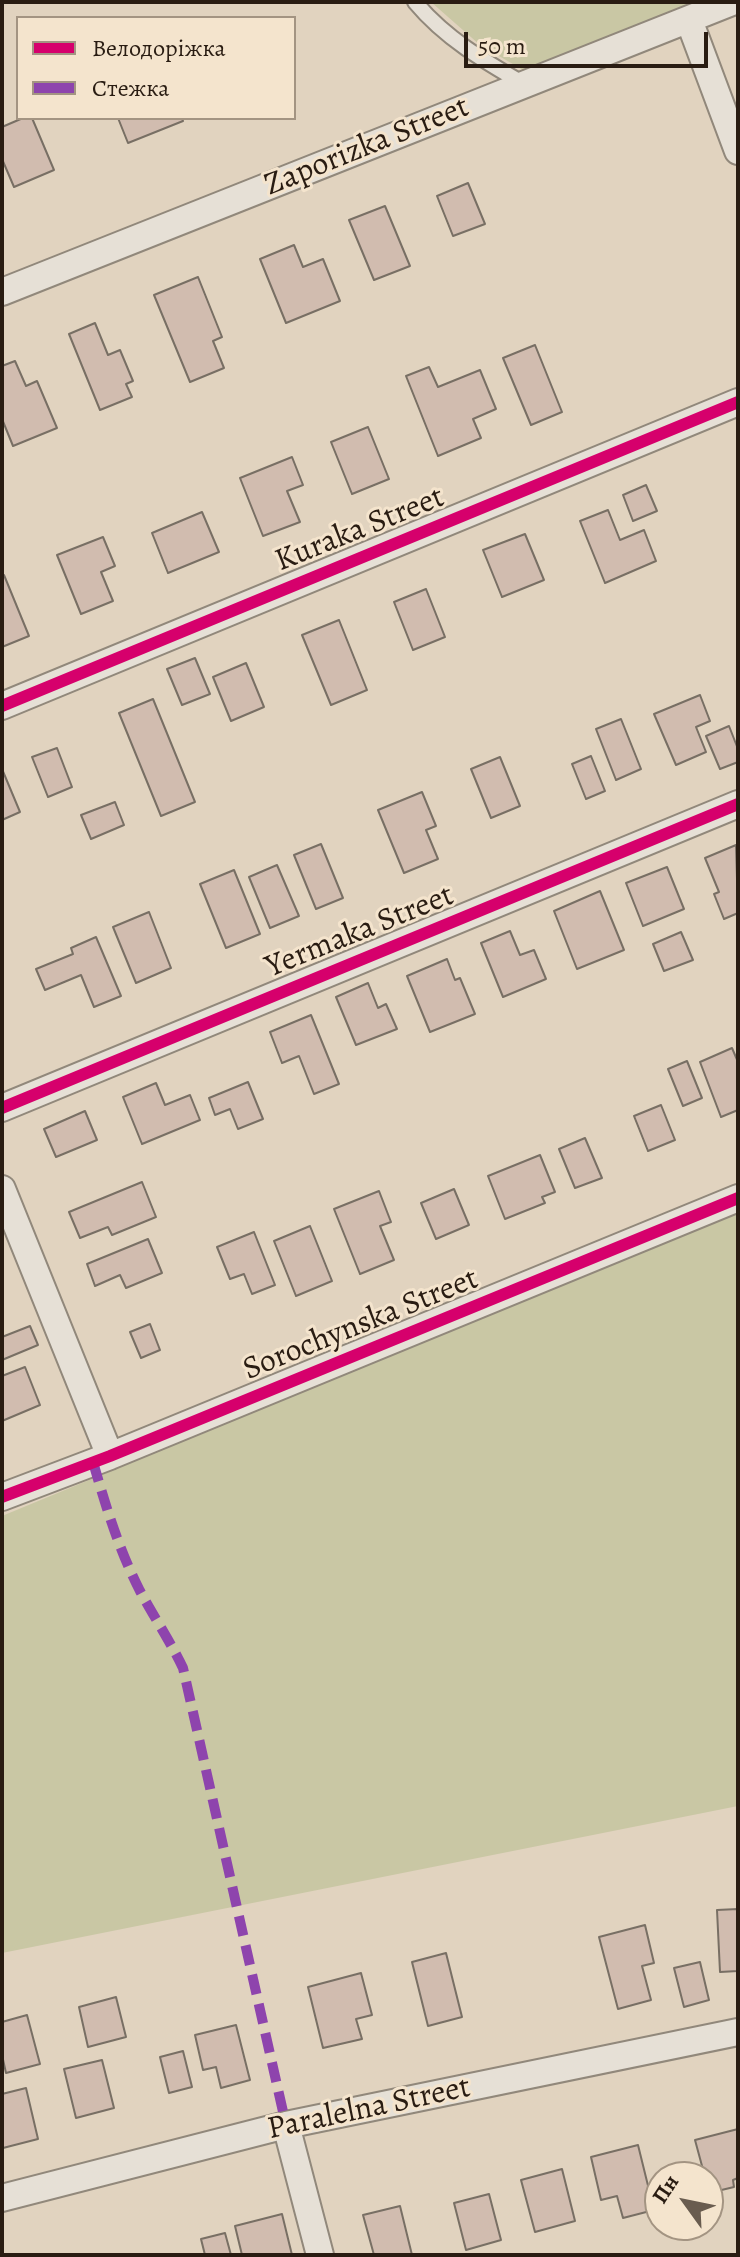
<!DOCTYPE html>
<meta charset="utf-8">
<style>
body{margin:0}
#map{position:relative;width:740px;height:2257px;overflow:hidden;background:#e1d3bf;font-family:Alegreya,serif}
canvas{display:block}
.frame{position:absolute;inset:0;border:4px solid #291c12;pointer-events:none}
.legend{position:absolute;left:16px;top:16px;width:280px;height:104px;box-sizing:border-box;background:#f4e4cd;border:2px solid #a39482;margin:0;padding:10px 14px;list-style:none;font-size:24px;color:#291c12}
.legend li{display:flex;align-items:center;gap:16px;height:40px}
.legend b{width:40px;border:2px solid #a39482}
.north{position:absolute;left:644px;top:2161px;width:80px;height:80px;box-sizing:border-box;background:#f4e4cd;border:2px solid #a39482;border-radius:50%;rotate:303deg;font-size:22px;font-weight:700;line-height:32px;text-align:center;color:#291c12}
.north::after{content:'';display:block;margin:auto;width:28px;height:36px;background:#695c4f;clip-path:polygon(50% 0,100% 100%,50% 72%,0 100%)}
.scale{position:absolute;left:464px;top:32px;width:244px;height:36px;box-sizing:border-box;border:4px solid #291c12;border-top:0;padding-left:10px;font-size:24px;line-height:28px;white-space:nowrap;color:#291c12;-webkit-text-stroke:6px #f4e4cd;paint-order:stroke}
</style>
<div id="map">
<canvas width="740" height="2257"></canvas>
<div class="frame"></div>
<ul class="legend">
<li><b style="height:10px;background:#d6006c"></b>Велодоріжка</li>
<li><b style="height:10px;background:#8e44ad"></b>Стежка</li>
</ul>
<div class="north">Пн</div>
<div class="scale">50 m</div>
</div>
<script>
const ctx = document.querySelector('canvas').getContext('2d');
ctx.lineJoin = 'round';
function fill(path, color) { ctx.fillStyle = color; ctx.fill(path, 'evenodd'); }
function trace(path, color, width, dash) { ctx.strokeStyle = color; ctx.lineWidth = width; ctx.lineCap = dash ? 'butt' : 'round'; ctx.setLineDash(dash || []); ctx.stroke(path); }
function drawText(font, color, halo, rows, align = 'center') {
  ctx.font = font + ' Alegreya,serif'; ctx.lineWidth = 6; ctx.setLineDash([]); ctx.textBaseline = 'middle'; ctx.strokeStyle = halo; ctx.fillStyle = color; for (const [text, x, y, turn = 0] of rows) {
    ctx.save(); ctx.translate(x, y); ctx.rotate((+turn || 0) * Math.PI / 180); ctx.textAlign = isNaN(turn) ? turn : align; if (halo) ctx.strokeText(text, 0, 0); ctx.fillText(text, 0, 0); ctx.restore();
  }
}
fill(new Path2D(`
 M431,2H694L525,71L480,45Z
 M738,1212V1806L2,1953V1516Z`), '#c9c7a4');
const building = new Path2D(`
 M23,118H32L54,170L14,187L2,159V127Z
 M118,118H182L183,121L128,143Z
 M468,183L485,224L453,236L437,196Z
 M385,206L410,266L374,280L349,220Z
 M294,245L303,267L323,259L340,301L286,323L260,259Z
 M198,277L222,337L213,341L224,368L190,382L154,295Z
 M95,323L108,355L120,350L133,381L126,384L132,397L100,410L69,334Z
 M535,345L562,412L531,425L503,358Z
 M15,361L26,386L37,381L57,428L13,446L2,419V366Z
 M429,367L438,387L480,370L496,409L473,419L481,438L438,456L406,376Z
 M368,427L389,479L352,494L331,442Z
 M292,457L303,485L287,491L300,522L263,536L240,478Z
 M646,485L657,511L633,521L623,495Z
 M608,510L620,540L644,530L656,561L605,583L580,521Z
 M202,512L219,552L168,573L152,533Z
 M525,534L544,580L502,597L483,550Z
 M103,537L115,566L101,572L113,601L81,614L57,555Z
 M2,575H4L29,636L2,647Z
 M426,589L445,637L413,650L394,602Z
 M339,620L367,690L331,705L302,635Z
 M195,658L210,694L182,705L167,669Z
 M246,663L264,707L231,721L213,677Z
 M700,695L710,721L696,727L706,752L676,765L654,714Z
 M153,699L195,802L161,816L119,713Z
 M621,719L641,769L616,780L596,729Z
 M729,726L738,749V762L720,769L706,736Z
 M57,748L72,787L48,797L32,757Z
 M591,756L605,791L586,799L572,764Z
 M500,757L520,806L491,818L471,769Z
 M2,769L20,812L2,820Z
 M422,792L436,826L426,830L438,859L404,873L378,810Z
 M115,802L124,825L91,839L81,815Z
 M321,844L343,898L316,909L294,855Z
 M736,845L738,913L724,919L714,894L719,892L705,858Z
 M277,865L299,916L270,928L249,877Z
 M667,867L684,909L643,926L626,883Z
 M234,870L260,934L226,948L200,884Z
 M600,891L624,950L577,969L554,911Z
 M149,912L171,968L136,983L113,927Z
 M510,931L520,955L534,950L546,979L503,997L481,943Z
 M681,932L693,960L664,971L653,944Z
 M96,937L121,996L94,1007L81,975L45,990L36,969L73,954L71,948Z
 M447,959L455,980L460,978L475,1014L430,1032L407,976Z
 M368,983L378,1008L386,1004L397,1029L356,1045L336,997Z
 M311,1015L339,1084L314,1094L299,1056L282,1063L270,1032Z
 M732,1048L738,1062V1110L721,1117L700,1062Z
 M687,1061L702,1098L683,1106L668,1069Z
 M248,1082L263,1119L238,1129L230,1109L215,1115L209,1098Z
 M156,1083L165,1105L190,1095L200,1120L142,1144L123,1097Z
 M661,1105L675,1140L648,1151L634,1116Z
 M85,1111L97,1140L56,1157L44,1129Z
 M585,1138L602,1178L575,1188L559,1149Z
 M540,1155L555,1192L542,1197L545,1203L505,1219L488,1176Z
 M142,1182L156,1217L112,1235L108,1227L80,1238L69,1212Z
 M454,1189L469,1225L436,1239L421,1203Z
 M379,1191L391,1222L380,1226L394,1260L360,1274L334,1209Z
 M310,1226L332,1281L296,1296L274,1241Z
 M254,1232L275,1285L252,1294L244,1274L230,1279L217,1247Z
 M148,1239L162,1273L126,1288L120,1275L95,1286L87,1264Z
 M150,1324L160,1350L141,1358L130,1332Z
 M30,1326L38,1345L2,1360V1337Z
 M25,1367L40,1405L2,1421V1376Z
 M738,1909V1971L720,1972L717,1910Z
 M645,1925L654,1963L642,1966L651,2000L618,2009L599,1937Z
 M446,1953L462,2017L428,2026L412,1962Z
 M700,1962L709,2000L684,2007L674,1968Z
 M361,1973L372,2015L356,2019L362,2039L323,2048L308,1987Z
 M116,1997L126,2037L88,2047L79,2007Z
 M27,2015L40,2064L6,2073L2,2055V2022Z
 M236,2025L250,2080L221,2088L216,2067L203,2070L195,2035Z
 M183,2051L192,2087L169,2093L160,2057Z
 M102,2060L114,2108L76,2118L64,2069Z
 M26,2088L38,2139L3,2148L2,2094Z
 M738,2129V2178L733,2180L734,2187L709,2193L708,2177H705L695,2140Z
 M638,2145L654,2210L623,2218L617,2196L601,2200L591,2157Z
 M562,2169L575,2221L535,2232L521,2180Z
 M489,2194L501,2240L466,2250L454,2203Z
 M400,2206L412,2255H374L363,2215Z
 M282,2214L292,2255H242L235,2226Z
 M225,2233L231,2255H205L201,2239Z`);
fill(building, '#d1bcaf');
trace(building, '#786f64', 2);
const lane = new Path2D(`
 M415,2C445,38 484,61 524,84`);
const street = new Path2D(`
 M689,20L738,151
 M2,292L732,2
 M2,706L738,402
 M2,1108L738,804
 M2,1189L110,1456
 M2,1497L110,1456L738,1198
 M286,2125L320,2255
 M2,2198L286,2125L738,2032`);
trace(lane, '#91887b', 18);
trace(street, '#91887b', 30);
trace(lane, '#e6e0d6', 14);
trace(street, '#e6e0d6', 26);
trace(new Path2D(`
 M93,1462C106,1507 119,1550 140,1591C154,1617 170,1641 183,1668L286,2125`), '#8e44ad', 10, [20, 10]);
trace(new Path2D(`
 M2,706L738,402
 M2,1108L738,804
 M2,1497L110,1456L738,1198`), '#d6006c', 12);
drawText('32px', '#291c12', '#f4e4cd', [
 ["Zaporizka Street",367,147,-22],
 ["Kuraka Street",360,530,-22],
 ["Yermaka Street",360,932,-22],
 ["Sorochynska Street",361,1325,-22],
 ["Paralelna Street",369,2109,-12]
]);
</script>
